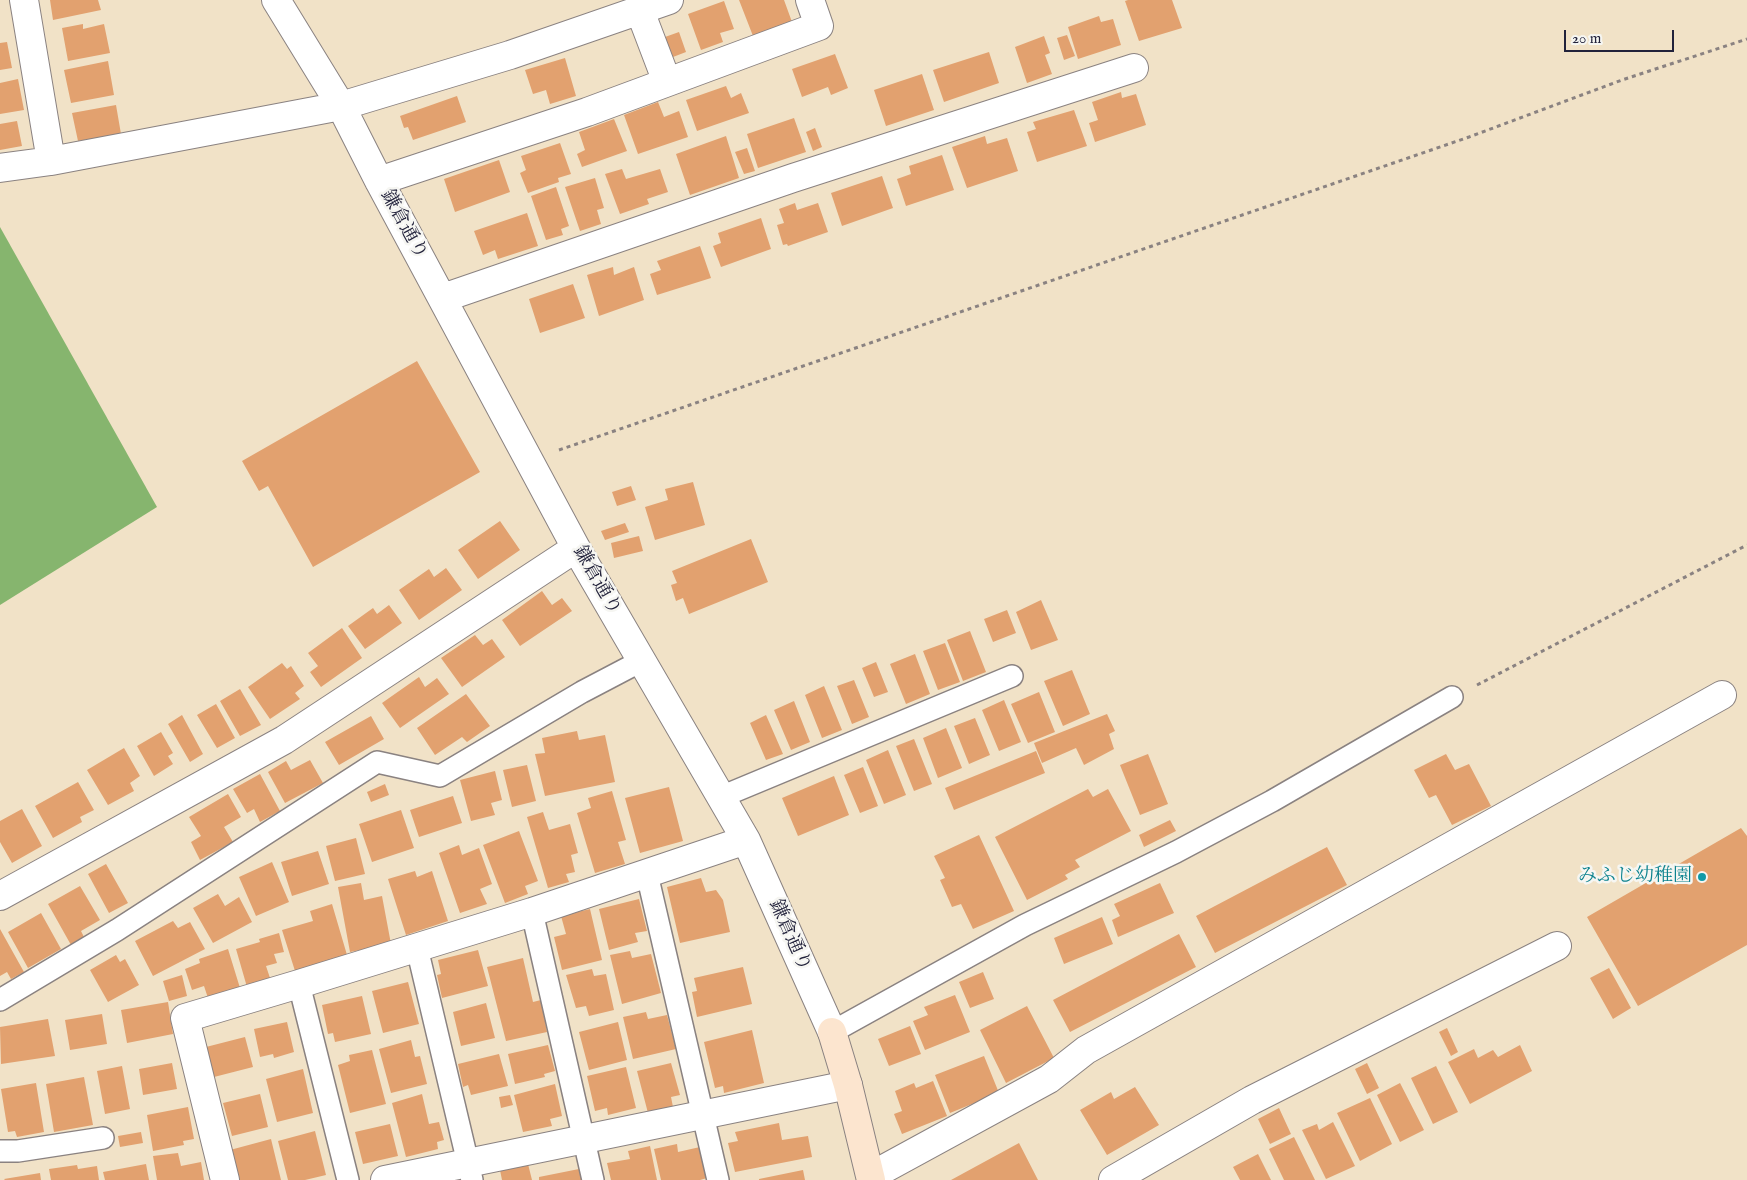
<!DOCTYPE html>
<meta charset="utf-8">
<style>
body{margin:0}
#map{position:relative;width:1747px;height:1180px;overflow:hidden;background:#f1e2c7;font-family:"IM FELL English",serif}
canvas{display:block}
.scale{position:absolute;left:1564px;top:30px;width:110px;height:22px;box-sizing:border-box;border:2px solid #22223b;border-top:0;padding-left:6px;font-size:15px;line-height:18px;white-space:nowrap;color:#22223b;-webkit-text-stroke:4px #f6f6f2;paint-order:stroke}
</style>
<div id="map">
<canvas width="1747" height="1180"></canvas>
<div class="scale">20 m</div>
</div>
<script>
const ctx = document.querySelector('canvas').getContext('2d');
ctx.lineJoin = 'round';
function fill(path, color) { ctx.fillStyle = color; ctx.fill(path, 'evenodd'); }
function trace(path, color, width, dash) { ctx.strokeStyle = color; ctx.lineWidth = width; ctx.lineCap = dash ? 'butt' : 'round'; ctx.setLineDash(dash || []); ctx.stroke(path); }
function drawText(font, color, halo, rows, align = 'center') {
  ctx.font = font + ' "IM FELL English","Noto Serif JP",serif'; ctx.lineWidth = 5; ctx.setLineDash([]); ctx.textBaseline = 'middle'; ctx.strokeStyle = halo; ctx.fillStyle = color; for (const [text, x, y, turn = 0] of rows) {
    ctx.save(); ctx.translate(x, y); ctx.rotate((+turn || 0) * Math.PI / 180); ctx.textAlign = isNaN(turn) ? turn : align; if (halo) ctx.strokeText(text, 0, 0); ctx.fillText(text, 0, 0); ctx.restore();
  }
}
fill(new Path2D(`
 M0,227L157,507L0,605Z`), '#86b56e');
fill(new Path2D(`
 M50,0H98L101,10L53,20Z
 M739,0H784L792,22L753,36Z
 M1128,0H1172L1182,28L1139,41L1125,1Z
 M724,1L734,29L720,33L723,42L701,50L688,14Z
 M1099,16L1101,22L1113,19L1121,45L1078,59L1068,27Z
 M83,24V29L104,24L110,53L68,61L62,28Z
 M679,32L686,52L673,57L665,37Z
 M1067,35L1075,56L1064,60L1057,38Z
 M1044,36L1050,53L1045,55L1052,74L1027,83L1015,47Z
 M7,42L12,68L0,70V43Z
 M989,52L999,83L944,102L933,70Z
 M835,54L848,88L831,95L828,87L802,97L792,69Z
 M565,58L576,96L550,104L546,90L533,94L525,70Z
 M108,61L114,95L71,103L64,70Z
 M922,74L934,110L886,126L874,90Z
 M18,79L24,110L0,114V83Z
 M726,86L731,98L741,93L749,113L697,131L686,100Z
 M1121,92L1122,98L1136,94L1146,125L1095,142L1089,123L1098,120L1092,102Z
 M457,96L466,122L413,140L408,127L404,128L400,116Z
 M658,102L664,117L679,111L688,137L638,154L624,115Z
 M116,105L121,134L78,141L72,113Z
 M1074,110L1087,146L1037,162L1027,132L1036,129L1033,122Z
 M794,118L806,152L758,168L747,134Z
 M614,119L627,151L582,167L577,154L585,150L579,132Z
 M17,121L22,146L0,150V124Z
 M815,128L822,147L813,151L806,132Z
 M726,136L739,178L690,195L676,154Z
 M985,136L987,144L1007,138L1018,171L967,188L952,147Z
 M560,143L571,174L558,178L559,182L528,193L520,173L526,170L521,156Z
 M747,148L755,171L744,174L735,152Z
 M942,155L954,190L906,206L897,179L911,174L909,166Z
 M499,160L510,192L455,212L444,179Z
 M622,169L626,179L660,169L668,192L647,199L649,204L620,214L605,174Z
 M882,176L893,208L842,226L831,193Z
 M595,178L604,208L597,210L601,224L580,231L565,187Z
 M556,187L569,226L561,229L563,235L546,240L531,196Z
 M795,203L797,210L818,203L828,232L788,246L787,244L783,245L777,225L784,223L779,209Z
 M527,213L538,246L498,259L495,250L483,255L474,231Z
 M761,218L771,249L721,267L713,246L721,243L718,233Z
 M700,246L711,278L657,295L650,274L661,270L657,261Z
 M613,267L614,275L634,267L644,300L599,316L587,275Z
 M573,284L585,318L540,333L529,299Z
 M417,361L480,472L313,567L268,486L259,491L242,461Z
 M693,482L705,525L655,540L645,507L668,500L665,489Z
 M631,486L636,500L617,506L612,492Z
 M500,521L520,550L478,579L458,550Z
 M625,523L629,532L605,540L601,531Z
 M639,536L643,551L614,558L611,543Z
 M751,539L768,582L689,614L683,598L676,601L671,585L677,583L672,571Z
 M446,568L462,590L419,620L399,590L429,569L434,577Z
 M542,591L552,605L562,598L572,611L520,646L502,620Z
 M1041,600L1058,640L1031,650L1016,612Z
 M389,605L402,623L365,649L348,626L373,608L377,614Z
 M1007,610L1016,633L993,642L984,619Z
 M342,628L362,658L321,687L310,672L318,666L308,653Z
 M970,631L986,672L963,681L947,640Z
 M475,635L483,645L492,639L505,657L462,687L441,658Z
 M945,643L960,682L938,690L923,651Z
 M915,654L930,694L906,704L890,664Z
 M876,662L888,692L874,697L862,668Z
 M282,663L287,669L291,666L304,686L295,693L300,699L270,719L248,687Z
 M1072,670L1090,714L1063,726L1044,681Z
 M419,677L425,687L437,678L449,694L400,728L382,703Z
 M854,680L869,717L852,724L837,686Z
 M824,686L842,730L822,738L805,695Z
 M240,689L261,725L240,736L220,701Z
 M1039,692L1055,732L1028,743L1011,704Z
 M466,694L490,726L467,742L462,737L435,755L417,728Z
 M1004,700L1021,742L999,751L982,710Z
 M794,701L810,742L791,750L774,710Z
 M216,704L235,738L217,748L197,715Z
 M1107,714L1115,731L1109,734L1114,749L1084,765L1076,748L1042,763L1034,743Z
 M182,715L203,754L190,762L168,724Z
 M766,715L783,754L766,760L750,723Z
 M371,716L384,739L339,765L325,742Z
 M975,718L990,755L969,764L954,726Z
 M946,728L962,768L938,778L923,738Z
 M577,731L579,740L605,735L615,782L545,796L535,754L545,753L542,738Z
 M161,732L173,753L168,756L173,764L154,776L137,746Z
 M914,739L932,784L914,791L896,746Z
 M124,748L140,776L130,783L134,791L108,805L87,770Z
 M888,750L906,795L884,804L866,760Z
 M1036,751L1045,773L954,810L945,788Z
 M1148,754L1168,804L1140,815L1120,765Z
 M1446,754L1455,770L1469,764L1491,806L1452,825L1436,795L1429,798L1414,770Z
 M310,760L323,783L285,803L268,772L286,761L291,770Z
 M527,765L536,801L512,807L503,770Z
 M863,767L878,806L860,813L844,775Z
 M495,771L502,800L491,803L495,815L471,821L460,780Z
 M260,774L280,811L260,822L254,809L247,813L233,789Z
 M834,776L849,815L798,836L782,798Z
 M78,782L94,810L80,817L82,822L53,838L35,806Z
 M385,784L389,795L371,802L367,792Z
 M669,787L683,841L640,853L625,798Z
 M1088,789L1093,797L1108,789L1131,831L1075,860L1080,867L1065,875L1068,879L1027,900L995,837Z
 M612,791L626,840L618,842L625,864L595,873L577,813L591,808L588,798Z
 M228,794L241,817L224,827L233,842L200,860L191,842L201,836L189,817Z
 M453,796L462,823L419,837L410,810Z
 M22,809L42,846L12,863L0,842V821Z
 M401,810L414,848L372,862L359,824Z
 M543,812L549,830L570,824L578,853L571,855L575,872L566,874L569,882L548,888L527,817Z
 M1170,820L1176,831L1144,847L1139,835Z
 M1741,828L1747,836V945L1638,1006L1587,917Z
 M519,831L538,881L525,886L528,894L505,903L483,845Z
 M979,835L1014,911L973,929L961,904L952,907L940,880L945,878L934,856Z
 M356,838L365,874L335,881L326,846Z
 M459,845L462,855L479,848L492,884L480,889L487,904L460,913L439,853Z
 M1327,847L1347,885L1215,953L1196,916Z
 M318,851L329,884L292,896L281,862Z
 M272,862L289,902L256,916L239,877Z
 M106,864L128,903L109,913L88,874Z
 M415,871L417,877L432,871L448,921L406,935L388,879Z
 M701,878L706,892L716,890L723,900L730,932L680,943L667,887Z
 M361,883L364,900L382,896L391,944L350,952L338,887Z
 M1160,883L1174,913L1118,937L1112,920L1120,916L1114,904Z
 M80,886L100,920L81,931L84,937L71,945L48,904Z
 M218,894L225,906L239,897L252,922L213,943L193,908Z
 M639,899L647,931L635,933L638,942L609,950L599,909Z
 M332,904L347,955L295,971L282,930L313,921L310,911Z
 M590,909L602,960L562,970L554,937L566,934L561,916Z
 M41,913L61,949L28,968L8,932Z
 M1102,917L1113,944L1064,964L1054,938Z
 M173,921L178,928L190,922L205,949L153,976L135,941Z
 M0,929L24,972L11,979L7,972L0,976Z
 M279,933L284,952L274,954L277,963L266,966L271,981L247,987L236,949L260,942L259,939Z
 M1179,934L1196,967L1070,1032L1053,1000Z
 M228,949L240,988L208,998L204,986L192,990L185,969L200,963L199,959Z
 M478,950L488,986L442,998L437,975L441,974L438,960Z
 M630,951L632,958L651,954L661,993L622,1004L610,955Z
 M116,955L120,962L125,959L139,985L108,1002L90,970Z
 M523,958L533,1002L541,1000L547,1032L506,1041L487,967Z
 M743,967L752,1004L697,1017L692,992L697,991L694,978Z
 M1609,968L1631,1008L1613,1019L1590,978Z
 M592,969L594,976L606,974L614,1010L589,1016L586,1006L576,1008L566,975Z
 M983,972L994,999L970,1008L959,982Z
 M182,975L187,996L169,1001L163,981Z
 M408,982L419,1024L383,1033L372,991Z
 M955,995L970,1032L925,1050L913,1021L928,1015L924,1007Z
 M362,996L371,1034L335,1042L333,1033L328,1034L322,1005Z
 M168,1002L173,1034L127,1043L121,1010Z
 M486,1003L495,1038L461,1046L453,1012Z
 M1027,1006L1054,1058L1006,1083L980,1030Z
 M646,1012L648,1019L667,1015L676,1049L633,1059L623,1017Z
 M102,1014L107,1044L70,1050L65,1020Z
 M48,1019L55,1056L1,1064L0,1027Z
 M287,1022L294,1052L274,1058L273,1054L260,1057L254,1029Z
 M618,1022L627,1060L589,1070L579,1032Z
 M910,1026L921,1054L889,1066L878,1039Z
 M1447,1028L1458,1052L1451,1056L1439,1032Z
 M752,1030L764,1083L724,1093L723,1086L715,1088L704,1042Z
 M245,1037L253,1067L214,1077L206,1047Z
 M411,1040L415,1057L420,1056L427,1084L391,1093L379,1049Z
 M548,1045L555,1071L544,1074L545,1077L515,1084L508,1054Z
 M1520,1045L1532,1071L1470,1104L1448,1062L1474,1049L1478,1058L1493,1050L1498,1057Z
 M372,1050L386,1104L350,1113L338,1065L350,1061L349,1055Z
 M499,1054L508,1086L471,1095L468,1085L463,1087L458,1064Z
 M984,1056L999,1093L950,1113L935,1075Z
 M172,1063L177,1089L143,1095L139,1069Z
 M671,1063L680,1095L671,1097L673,1107L648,1113L637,1071Z
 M1367,1063L1379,1088L1367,1094L1355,1069Z
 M122,1066L130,1109L105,1114L97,1071Z
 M1436,1066L1458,1112L1433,1124L1411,1078Z
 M626,1067L636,1108L608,1115L607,1108L595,1111L587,1076Z
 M303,1069L313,1113L277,1122L266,1079Z
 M84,1077L93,1125L54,1132L46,1084Z
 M933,1081L947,1116L902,1134L894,1114L902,1111L895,1091L914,1083L916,1088Z
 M36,1083L44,1132L17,1137L15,1131L8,1132L1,1089Z
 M1400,1083L1424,1130L1400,1142L1377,1095Z
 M555,1084L562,1116L550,1119L552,1126L523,1132L514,1095Z
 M1135,1087L1159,1125L1107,1155L1080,1110L1111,1092L1114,1099Z
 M260,1094L268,1127L232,1136L223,1103Z
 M422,1094L429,1124L439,1122L444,1140L437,1142L438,1149L406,1157L392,1103Z
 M510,1095L513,1105L501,1108L499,1097Z
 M1370,1098L1392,1144L1360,1161L1337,1113Z
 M188,1107L194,1139L183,1141L184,1145L153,1151L147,1115Z
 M1279,1108L1291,1134L1270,1144L1258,1119Z
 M1333,1122L1355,1166L1326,1179L1302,1130L1317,1124L1319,1130Z
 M779,1123L782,1140L808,1136L812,1157L735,1172L728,1143L738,1141L735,1132Z
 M390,1124L398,1156L363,1164L355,1132Z
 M315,1131L326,1175L305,1180H288L278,1141Z
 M141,1132L143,1143L120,1147L118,1136Z
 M1294,1137L1315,1180H1284L1269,1149Z
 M271,1139L281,1180H237L230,1150Z
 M1019,1143L1038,1180H951Z
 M677,1144L678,1152L700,1147L707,1178L700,1180H661L654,1149Z
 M650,1146L657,1180H611L607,1163L630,1159L628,1151Z
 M178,1153L181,1166L201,1162L204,1180H157L153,1156Z
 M1258,1154L1271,1180H1240L1233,1167Z
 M146,1164L149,1180H105L103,1172Z
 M528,1164L532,1180H502L500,1170Z
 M77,1165L78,1169L97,1166L99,1180H51L49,1169Z
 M579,1169L582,1180H539V1177Z
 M803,1170L805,1180H759V1179Z
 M40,1173L41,1180H5L4,1179Z`), '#e2a16f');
const lane = new Path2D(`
 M721,797L1012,676
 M647,874L718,1180
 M532,912L593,1180
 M417,948L472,1180
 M299,984L348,1180
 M0,1000L117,930L377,762L440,776L582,692L643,660
 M832,1032L1025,925L1176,852L1272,801L1452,697
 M0,1151H18L103,1138`);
const street = new Path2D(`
 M24,0L51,161
 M276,0L341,106L379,181L576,548L746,840L832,1032
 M640,11L667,82
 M0,168L51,161L341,106L510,55L669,0
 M379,181L587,112L819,26L810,0
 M443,298L793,178L1134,68
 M0,896L284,740L576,548
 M871,1176L1049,1079L1086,1050L1722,695
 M225,1180L185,1018L299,984L532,912L746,840
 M385,1180L848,1085
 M1113,1180L1252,1100L1557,946`);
const secondary = new Path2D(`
 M832,1032L848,1085L871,1180`);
trace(lane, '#8a8281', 24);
trace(street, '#8a8281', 30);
trace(secondary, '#8a8281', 30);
trace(new Path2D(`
 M559,450L1469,137L1622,80L1747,39
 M1477,685L1747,545`), '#8a8281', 3, [4, 4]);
trace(lane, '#fff', 21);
trace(street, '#fff', 28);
trace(secondary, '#fce5cf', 28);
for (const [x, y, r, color] of [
 [1702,877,5,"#0f9aa8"]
]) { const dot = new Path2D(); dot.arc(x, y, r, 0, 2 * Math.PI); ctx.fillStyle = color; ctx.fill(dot); trace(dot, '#f6f6f2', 2); }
drawText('19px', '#22223b', '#f6f6f2', [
 ["鎌倉通り",403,225,61],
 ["鎌倉通り",596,581,60],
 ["鎌倉通り",789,936,66]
]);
drawText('19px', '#0d838f', '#f6f6f2', [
 ["みふじ幼稚園",1692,877]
], 'right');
</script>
